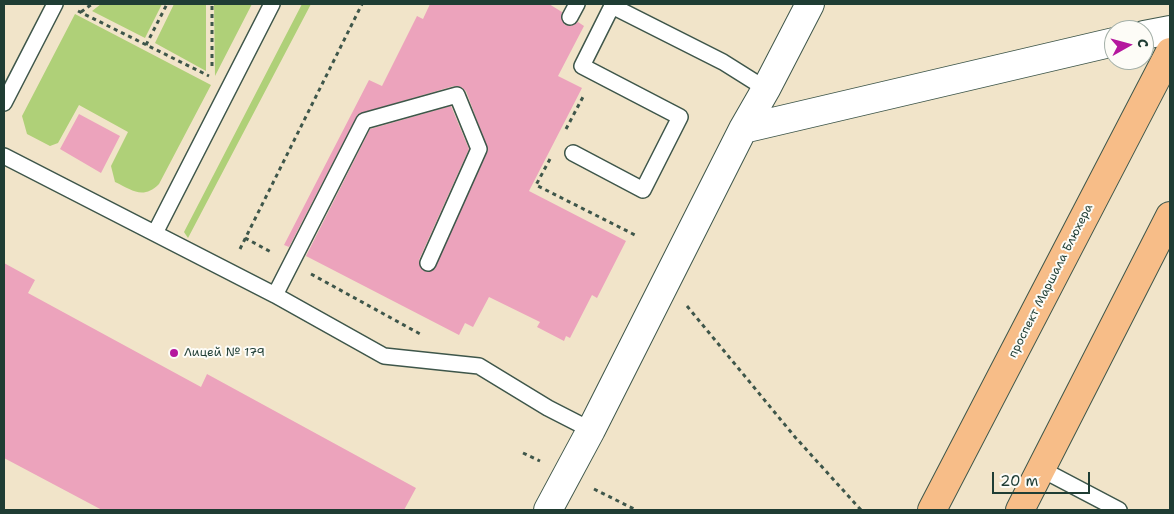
<!DOCTYPE html>
<meta charset="utf-8">
<style>
body{margin:0}
#map{position:relative;width:1174px;height:514px;overflow:hidden;background:#f1e4c9;font-family:"Shantell Sans",sans-serif}
canvas{display:block}
.frame{position:absolute;inset:0;border:5px solid #1f3d34;pointer-events:none}
.north{position:absolute;left:1104px;top:20px;width:50px;height:50px;box-sizing:border-box;background:#fdfcf7;border:1px solid #a4b0a9;border-radius:50%;rotate:83deg;font-size:14px;font-weight:700;line-height:20px;text-align:center;color:#1f3d34}
.north::after{content:'';display:block;margin:auto;width:18px;height:22px;background:#b5179e;clip-path:polygon(50% 0,100% 100%,50% 72%,0 100%)}
.scale{position:absolute;left:992px;top:472px;width:98px;height:22px;box-sizing:border-box;border:2px solid #1f3d34;border-top:0;padding-left:6px;font-size:15px;line-height:18px;white-space:nowrap;color:#1f3d34;-webkit-text-stroke:4px #fdfcf7;paint-order:stroke}
</style>
<div id="map">
<canvas width="1174" height="514"></canvas>
<div class="frame"></div>
<div class="north">С</div>
<div class="scale">20 m</div>
</div>
<script>
const ctx = document.querySelector('canvas').getContext('2d');
ctx.lineJoin = 'round';
function fill(path, color) { ctx.fillStyle = color; ctx.fill(path, 'evenodd'); }
function trace(path, color, width, dash) { ctx.strokeStyle = color; ctx.lineWidth = width; ctx.lineCap = dash ? 'butt' : 'round'; ctx.setLineDash(dash || []); ctx.stroke(path); }
function drawText(font, color, halo, rows, align = 'center') {
  ctx.font = font + ' "Shantell Sans",sans-serif'; ctx.lineWidth = 4; ctx.setLineDash([]); ctx.textBaseline = 'middle'; ctx.strokeStyle = halo; ctx.fillStyle = color; for (const [text, x, y, turn = 0] of rows) {
    ctx.save(); ctx.translate(x, y); ctx.rotate((+turn || 0) * Math.PI / 180); ctx.textAlign = isNaN(turn) ? turn : align; if (halo) ctx.strokeText(text, 0, 0); ctx.fillText(text, 0, 0); ctx.restore();
  }
}
fill(new Path2D(`
 M101,4H162L145,38L92,11Z
 M174,4H206V71L155,43Z
 M214,4H252L215,76Z
 M302,4H311L188,238L184,232Z
 M75,14L211,85L159,184C143,200 132,190 115,182L111,166L128,132L79,105L58,143L50,146L27,134L22,116Z`), '#afd078');
fill(new Path2D(`
 M430,4H549L562,12L561,18L565,25L571,26L578,22L584,26L558,76L582,88L529,191L626,241L597,298L592,295L570,338L566,336L564,341L537,327L540,322L489,297L473,327L465,323L459,335L306,256L370,129L451,106L469,149L419,260V264L424,271L428,272L434,270L488,150L466,91L459,86H454L358,114L289,247L284,245L369,80L382,86L417,16L423,19Z
 M79,114L120,136L101,173L60,149Z
 M4,263L35,280L28,293L201,387L207,374L416,488L404,510H102L4,458Z`), '#eca3bc');
const lane = new Path2D(`
 M570,17L577,4
 M4,103L55,4
 M573,153L643,190L680,117L582,66L612,6L723,62L766,89
 M4,156L275,295L384,356L479,366L548,408L591,430
 M155,233L272,4
 M275,295L364,121L457,95L479,149L428,263
 M1041,469L1119,510`);
const street = new Path2D(`
 M1144,35L1170,30
 M743,129L1114,42
 M548,510L591,430L743,129L766,89L810,4`);
const primary = new Path2D(`
 M932,510L1170,52
 M1020,510L1170,216`);
trace(lane, '#3e564a', 18);
trace(street, '#3e564a', 30);
trace(primary, '#3e564a', 30);
trace(new Path2D(`
 M78,11L209,76
 M81,12L92,4
 M146,45L167,4
 M212,66V4
 M566,129L584,95
 M550,159L536,185L635,235
 M245,238L271,252
 M240,249L362,4
 M311,274L422,335
 M687,306L795,437L861,510
 M523,453L540,461
 M594,489L636,510`), '#3e564a', 3, [4, 4]);
trace(lane, '#fff', 15);
trace(street, '#fff', 28);
trace(primary, '#f7bd88', 28);
for (const [x, y, r, color] of [
 [174,353,5,"#b5179e"]
]) { const dot = new Path2D(); dot.arc(x, y, r, 0, 2 * Math.PI); ctx.fillStyle = color; ctx.fill(dot); trace(dot, '#fdfcf7', 2); }
drawText('12px', '#1f3d34', '#fdfcf7', [
 ["проспект Маршала Блюхера",1051,281,-63]
]);
drawText('12px', '#1f3d34', '#fdfcf7', [
 ["Лицей № 179",184,353]
], 'left');
</script>
